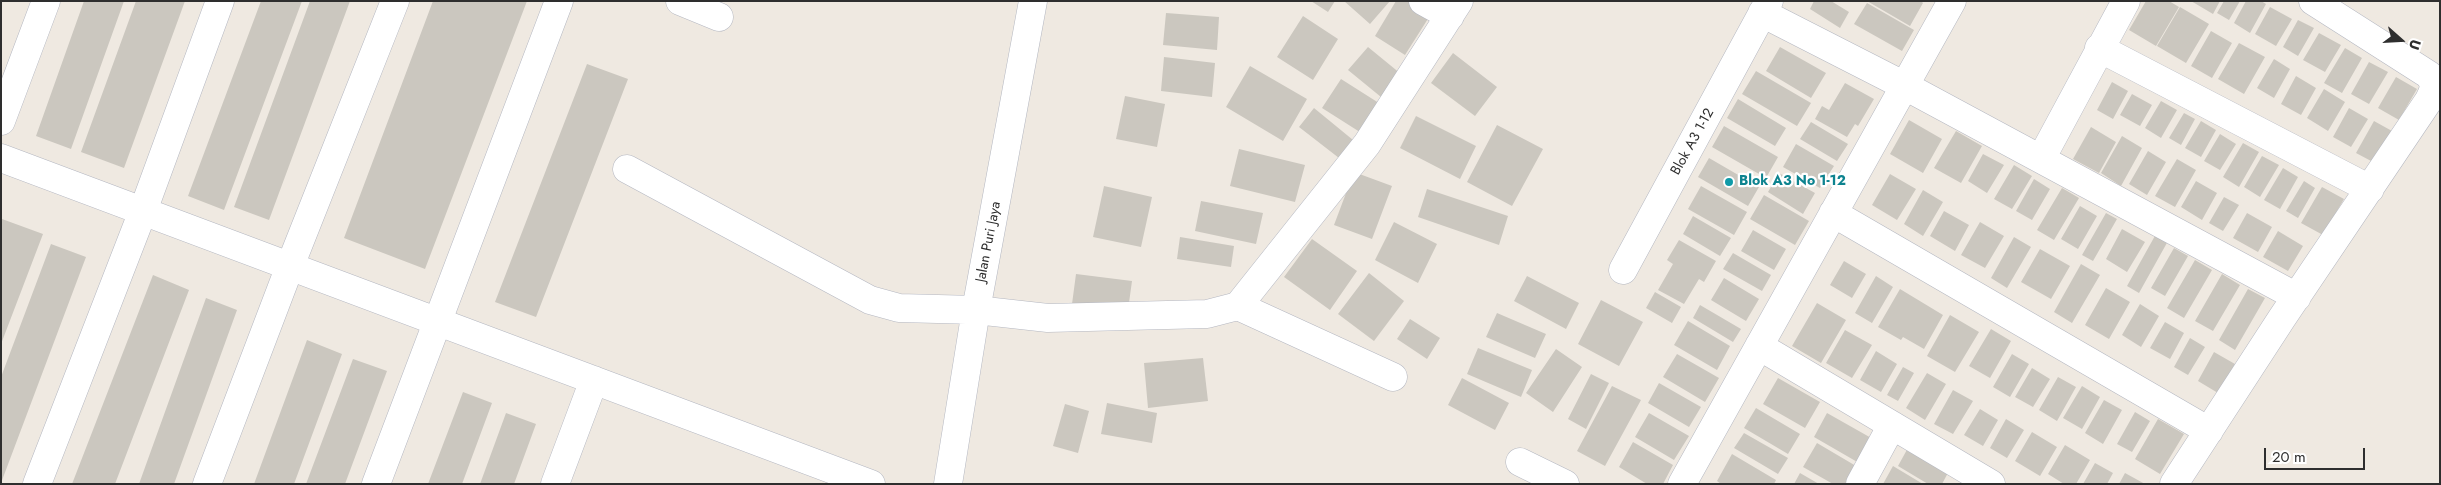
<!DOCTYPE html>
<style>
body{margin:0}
#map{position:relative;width:2441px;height:485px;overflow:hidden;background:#efe9e1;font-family:Jost,sans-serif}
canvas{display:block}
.frame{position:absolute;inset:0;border:2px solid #2e2e2e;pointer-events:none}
.north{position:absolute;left:2376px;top:15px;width:50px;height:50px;-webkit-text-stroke:4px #fff;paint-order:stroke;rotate:109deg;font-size:14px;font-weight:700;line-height:20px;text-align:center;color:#2e2e2e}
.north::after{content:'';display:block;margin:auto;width:18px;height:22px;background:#2e2e2e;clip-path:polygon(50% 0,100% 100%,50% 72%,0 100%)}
.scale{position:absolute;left:2264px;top:448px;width:101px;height:22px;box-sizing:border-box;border:2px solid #2e2e2e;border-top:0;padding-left:6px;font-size:15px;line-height:18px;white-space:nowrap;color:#2e2e2e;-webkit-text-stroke:4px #fff;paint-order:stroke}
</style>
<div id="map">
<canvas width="2441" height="485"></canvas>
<div class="frame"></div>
<div class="north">U</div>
<div class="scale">20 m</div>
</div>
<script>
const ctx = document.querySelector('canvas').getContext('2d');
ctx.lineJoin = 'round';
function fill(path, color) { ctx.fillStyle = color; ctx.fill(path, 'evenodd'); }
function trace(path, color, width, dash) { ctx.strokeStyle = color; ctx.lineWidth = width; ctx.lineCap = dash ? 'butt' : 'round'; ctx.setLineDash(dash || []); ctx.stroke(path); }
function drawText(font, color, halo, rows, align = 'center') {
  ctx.font = font + ' Jost,sans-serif'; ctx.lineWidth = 4.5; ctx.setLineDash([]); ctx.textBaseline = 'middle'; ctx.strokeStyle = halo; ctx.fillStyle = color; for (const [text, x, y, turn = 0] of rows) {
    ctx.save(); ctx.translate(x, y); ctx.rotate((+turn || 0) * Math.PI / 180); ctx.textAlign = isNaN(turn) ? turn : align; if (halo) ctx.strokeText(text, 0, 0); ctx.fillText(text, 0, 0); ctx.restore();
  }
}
fill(new Path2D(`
 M84,1H124L71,149L36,136Z
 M136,1H185L124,168L81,152Z
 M261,1H302L224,210L188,196Z
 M310,1H350L269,220L234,207Z
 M433,1H527L425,269L344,238Z
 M1311,1H1335L1328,12Z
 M1344,1H1390L1370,24Z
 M1396,1H1410L1431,14L1405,55L1375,36Z
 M1814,1H1831L1849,12L1840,28L1810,9Z
 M1867,1H1921L1923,3L1910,26Z
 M2146,1H2169L2179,7L2156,46L2129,30Z
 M2191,1H2220L2213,14Z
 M2224,1H2240L2229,20L2217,13Z
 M2246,1H2261L2266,4L2250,33L2234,23Z
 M1867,3L1914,30L1902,51L1854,24Z
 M2180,7L2209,24L2186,63L2157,46Z
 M2270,7L2292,19L2276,46L2255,34Z
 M1166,13L1219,17L1217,50L1163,45Z
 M1303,16L1338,39L1313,80L1277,57Z
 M2298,20L2314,28L2298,56L2283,47Z
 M2211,31L2232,43L2212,78L2191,66Z
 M2319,33L2341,45L2325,72L2303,60Z
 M2239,43L2265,57L2244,94L2218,79Z
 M1368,47L1401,74L1381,97L1348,70Z
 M1780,47L1826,73L1811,98L1766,71Z
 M2345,48L2362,58L2342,93L2324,83Z
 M1453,53L1497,87L1475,116L1431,83Z
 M1164,57L1215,63L1212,97L1161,91Z
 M2274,59L2290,69L2274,98L2257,88Z
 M2369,62L2388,72L2369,104L2351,94Z
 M587,64L628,79L536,317L495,302Z
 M1250,66L1307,99L1283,141L1226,107Z
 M1756,71L1811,103L1797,126L1742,94Z
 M2296,76L2316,88L2301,115L2281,104Z
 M2396,77L2417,89L2399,120L2378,108Z
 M1341,79L1382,105L1363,134L1322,108Z
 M2112,82L2128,91L2113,119L2097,110Z
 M1845,83L1874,99L1858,126L1855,124L1847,137L1815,119L1822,106L1829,110Z
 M2324,89L2345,102L2328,131L2307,118Z
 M2132,94L2152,105L2140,126L2120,115Z
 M1125,96L1165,104L1157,147L1116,139Z
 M1738,99L1786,128L1775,146L1727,118Z
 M2161,101L2177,110L2161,138L2145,128Z
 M1314,108L1353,140L1339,158L1299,127Z
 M2349,108L2368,119L2351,147L2333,137Z
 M2184,113L2195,119L2181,145L2169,138Z
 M1416,116L1476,146L1460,179L1400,148Z
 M1909,120L1942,139L1923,173L1890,154Z
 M2201,121L2216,130L2201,157L2185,148Z
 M2374,121L2392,131L2373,162L2356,153Z
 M1811,122L1848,144L1837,161L1800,139Z
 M1497,125L1543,149L1512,206L1467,182Z
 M1724,126L1778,157L1766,178L1712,147Z
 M2091,127L2116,142L2099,173L2073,159Z
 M1956,131L1982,146L1961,183L1934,168Z
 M2220,134L2236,144L2220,170L2204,161Z
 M2122,136L2142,148L2121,186L2101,173Z
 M2243,143L2259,152L2239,187L2223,177Z
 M1796,144L1834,166L1820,188L1783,167Z
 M1239,149L1305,165L1295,202L1230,186Z
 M2148,151L2166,162L2147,195L2129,184Z
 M1983,154L2004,165L1987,193L1968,181Z
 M2262,156L2279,165L2260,197L2244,187Z
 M1709,158L1759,187L1748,206L1698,177Z
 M2177,159L2196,170L2175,207L2155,196Z
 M2014,165L2032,176L2012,209L1994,199Z
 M2283,168L2298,177L2280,209L2264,200Z
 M1354,172L1392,186L1372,239L1334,225Z
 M1779,173L1815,193L1803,214L1768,192Z
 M1890,174L1916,189L1897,220L1872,205Z
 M2034,179L2050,189L2032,220L2016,211Z
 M2196,181L2217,193L2202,220L2181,207Z
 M2304,181L2315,188L2298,218L2286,211Z
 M1104,186L1152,197L1141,247L1093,237Z
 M1701,186L1747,212L1734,235L1688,209Z
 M2322,187L2344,199L2323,235L2301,223Z
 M2062,188L2079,198L2054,240L2037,230Z
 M1427,189L1508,216L1499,245L1418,217Z
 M1923,190L1943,202L1923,236L1904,224Z
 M1764,195L1809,221L1795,245L1750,219Z
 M2224,197L2239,205L2223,231L2209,223Z
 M1201,201L1263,213L1256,244L1195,231Z
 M2080,206L2097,216L2078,249L2061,239Z
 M1944,211L1969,225L1955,251L1930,236Z
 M2106,213L2117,219L2093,261L2082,255Z
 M2247,213L2272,227L2258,252L2233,238Z
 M1693,216L1731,238L1720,256L1683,234Z
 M2,219L43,234L1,344V221Z
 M1394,222L1437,244L1418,283L1375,260Z
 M1980,222L2004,236L1985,268L1961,255Z
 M2122,229L2145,242L2127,272L2106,259Z
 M1753,230L1786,249L1774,270L1741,251Z
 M2278,231L2303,246L2288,271L2263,257Z
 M2156,234L2168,241L2139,293L2127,286Z
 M1180,237L1234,246L1231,267L1177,259Z
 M2014,237L2031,247L2007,288L1991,278Z
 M1312,239L1357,271L1330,310L1284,277Z
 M1679,240L1716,261L1704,282L1699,279L1684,304L1658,290L1673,264L1667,260Z
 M51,244L86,257L1,483V377Z
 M2174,248L2188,256L2165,296L2151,288Z
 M2040,249L2070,266L2051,299L2021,282Z
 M1733,253L1771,275L1762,291L1723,269Z
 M2195,260L2212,270L2184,318L2167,308Z
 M1844,261L1866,274L1852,298L1830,285Z
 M2081,264L2100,275L2072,323L2054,312Z
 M1369,273L1404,301L1374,341L1338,314Z
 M1076,274L1132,281L1128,310L1072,304Z
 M2222,274L2240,285L2213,331L2195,321Z
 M153,275L189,290L115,484H72Z
 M1527,276L1579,303L1566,329L1514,301Z
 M1876,276L1893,287L1872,323L1855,313Z
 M1724,278L1759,299L1746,321L1711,300Z
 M2106,288L2130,302L2109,339L2085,325Z
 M1900,289L1943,315L1924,349L1903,337L1901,340L1878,327Z
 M2248,289L2265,298L2235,350L2219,340Z
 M1655,292L1681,307L1672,323L1646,308Z
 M206,298L237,310L174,484H139Z
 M1601,300L1643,322L1619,366L1578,344Z
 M1817,303L1846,320L1821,363L1792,346Z
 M2140,304L2159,316L2141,347L2122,335Z
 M1700,305L1741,329L1733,342L1693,318Z
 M1497,313L1546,334L1535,358L1486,337Z
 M1950,315L1979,332L1955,372L1927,356Z
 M1410,319L1440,338L1427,359L1397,339Z
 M1688,321L1730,346L1717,370L1674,345Z
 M2165,322L2184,333L2170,359L2150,348Z
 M1991,329L2011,341L1990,378L1969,366Z
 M1845,330L1872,345L1852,378L1826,363Z
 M2190,338L2205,347L2188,375L2174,367Z
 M307,340L342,354L294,484H254Z
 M1478,348L1532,370L1521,397L1467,374Z
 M1556,349L1582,367L1553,412L1526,393Z
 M1876,351L1897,364L1881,392L1860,380Z
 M2214,352L2235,364L2218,393L2198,381Z
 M1677,354L1719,378L1705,402L1663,377Z
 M2012,354L2029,364L2010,397L1993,387Z
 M1203,358L1208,401L1148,408L1144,363Z
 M353,359L387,371L345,484H306Z
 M1903,367L1914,373L1898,401L1887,395Z
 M2032,368L2050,379L2033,407L2015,397Z
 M1927,373L1946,384L1925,420L1906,408Z
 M1591,374L1609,383L1586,429L1568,419Z
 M2058,377L2076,387L2057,421L2039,410Z
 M1462,378L1509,403L1495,430L1448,405Z
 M1778,378L1820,402L1805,428L1763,404Z
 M1659,383L1701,407L1689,427L1648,403Z
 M1612,386L1641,400L1605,466L1577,451Z
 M2082,386L2100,397L2082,429L2063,418Z
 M1953,390L1973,401L1953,434L1934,424Z
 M463,392L492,403L462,484H428Z
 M2104,400L2122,410L2103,444L2085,433Z
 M1107,403L1157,413L1152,443L1101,434Z
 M1065,404L1089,411L1078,453L1053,446Z
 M1756,408L1800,434L1788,454L1744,428Z
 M1980,409L1998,420L1983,446L1964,435Z
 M2135,412L2150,421L2132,452L2117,444Z
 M506,413L536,424L514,484H480Z
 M1649,413L1689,436L1674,460L1635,437Z
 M1827,413L1873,439L1859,463L1814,437Z
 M2006,419L2024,430L2007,458L1990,448Z
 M2158,419L2184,434L2160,474L2135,459Z
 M2032,432L2057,447L2040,476L2015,461Z
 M1744,433L1788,458L1778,474L1734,448Z
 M1633,442L1673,465L1663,484H1647L1619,467Z
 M1817,443L1856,466L1845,484H1833L1803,467Z
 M2065,445L2090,460L2076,484H2064L2048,474Z
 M1909,446L1950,469L1942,484H1928L1898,466Z
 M1732,454L1776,480L1774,484H1721L1717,481Z
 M2095,463L2113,473L2107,484H2083Z
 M1893,466L1923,484H1883Z
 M1800,473L1819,484H1794Z
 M2125,473L2145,484H2119Z`), '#cbc7bf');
const minor = new Path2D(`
 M680,1L719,17
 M1423,1L1450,16
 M1762,13L1905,86L2297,297
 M2099,48L2370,189
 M1,121L46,1
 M1,158L871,484
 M2041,159L2126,1
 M627,169L870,300L899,308L976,310L1048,318L1207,314L1238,306L1367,144L1459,1
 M1833,213L2209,431
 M1623,270L1769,1
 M1238,306L1393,377
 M1759,346L1991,484
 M1520,462L1565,484
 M37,484L143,211L220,1
 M207,484L290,266L395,1
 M376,484L559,1
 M555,484L594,380
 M948,484L976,310L1033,1
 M1682,484L1952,1
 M1860,484L1892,425
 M2174,484L2282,318L2429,100C2434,90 2436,85 2429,75L2313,1`);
trace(minor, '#b4b7c1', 29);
trace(minor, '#fff', 28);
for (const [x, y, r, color] of [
 [1729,182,5,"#0f9aa8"]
]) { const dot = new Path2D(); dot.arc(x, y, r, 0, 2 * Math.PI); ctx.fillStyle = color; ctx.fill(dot); trace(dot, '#fff', 2); }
drawText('14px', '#2e2e2e', '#fff', [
 ["Blok A3 1-12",1693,142,-61],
 ["Jalan Puri Jaya",989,242,-79]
]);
drawText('bold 14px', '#0d838f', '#fff', [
 ["Blok A3 No 1-12",1739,182]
], 'left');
</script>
